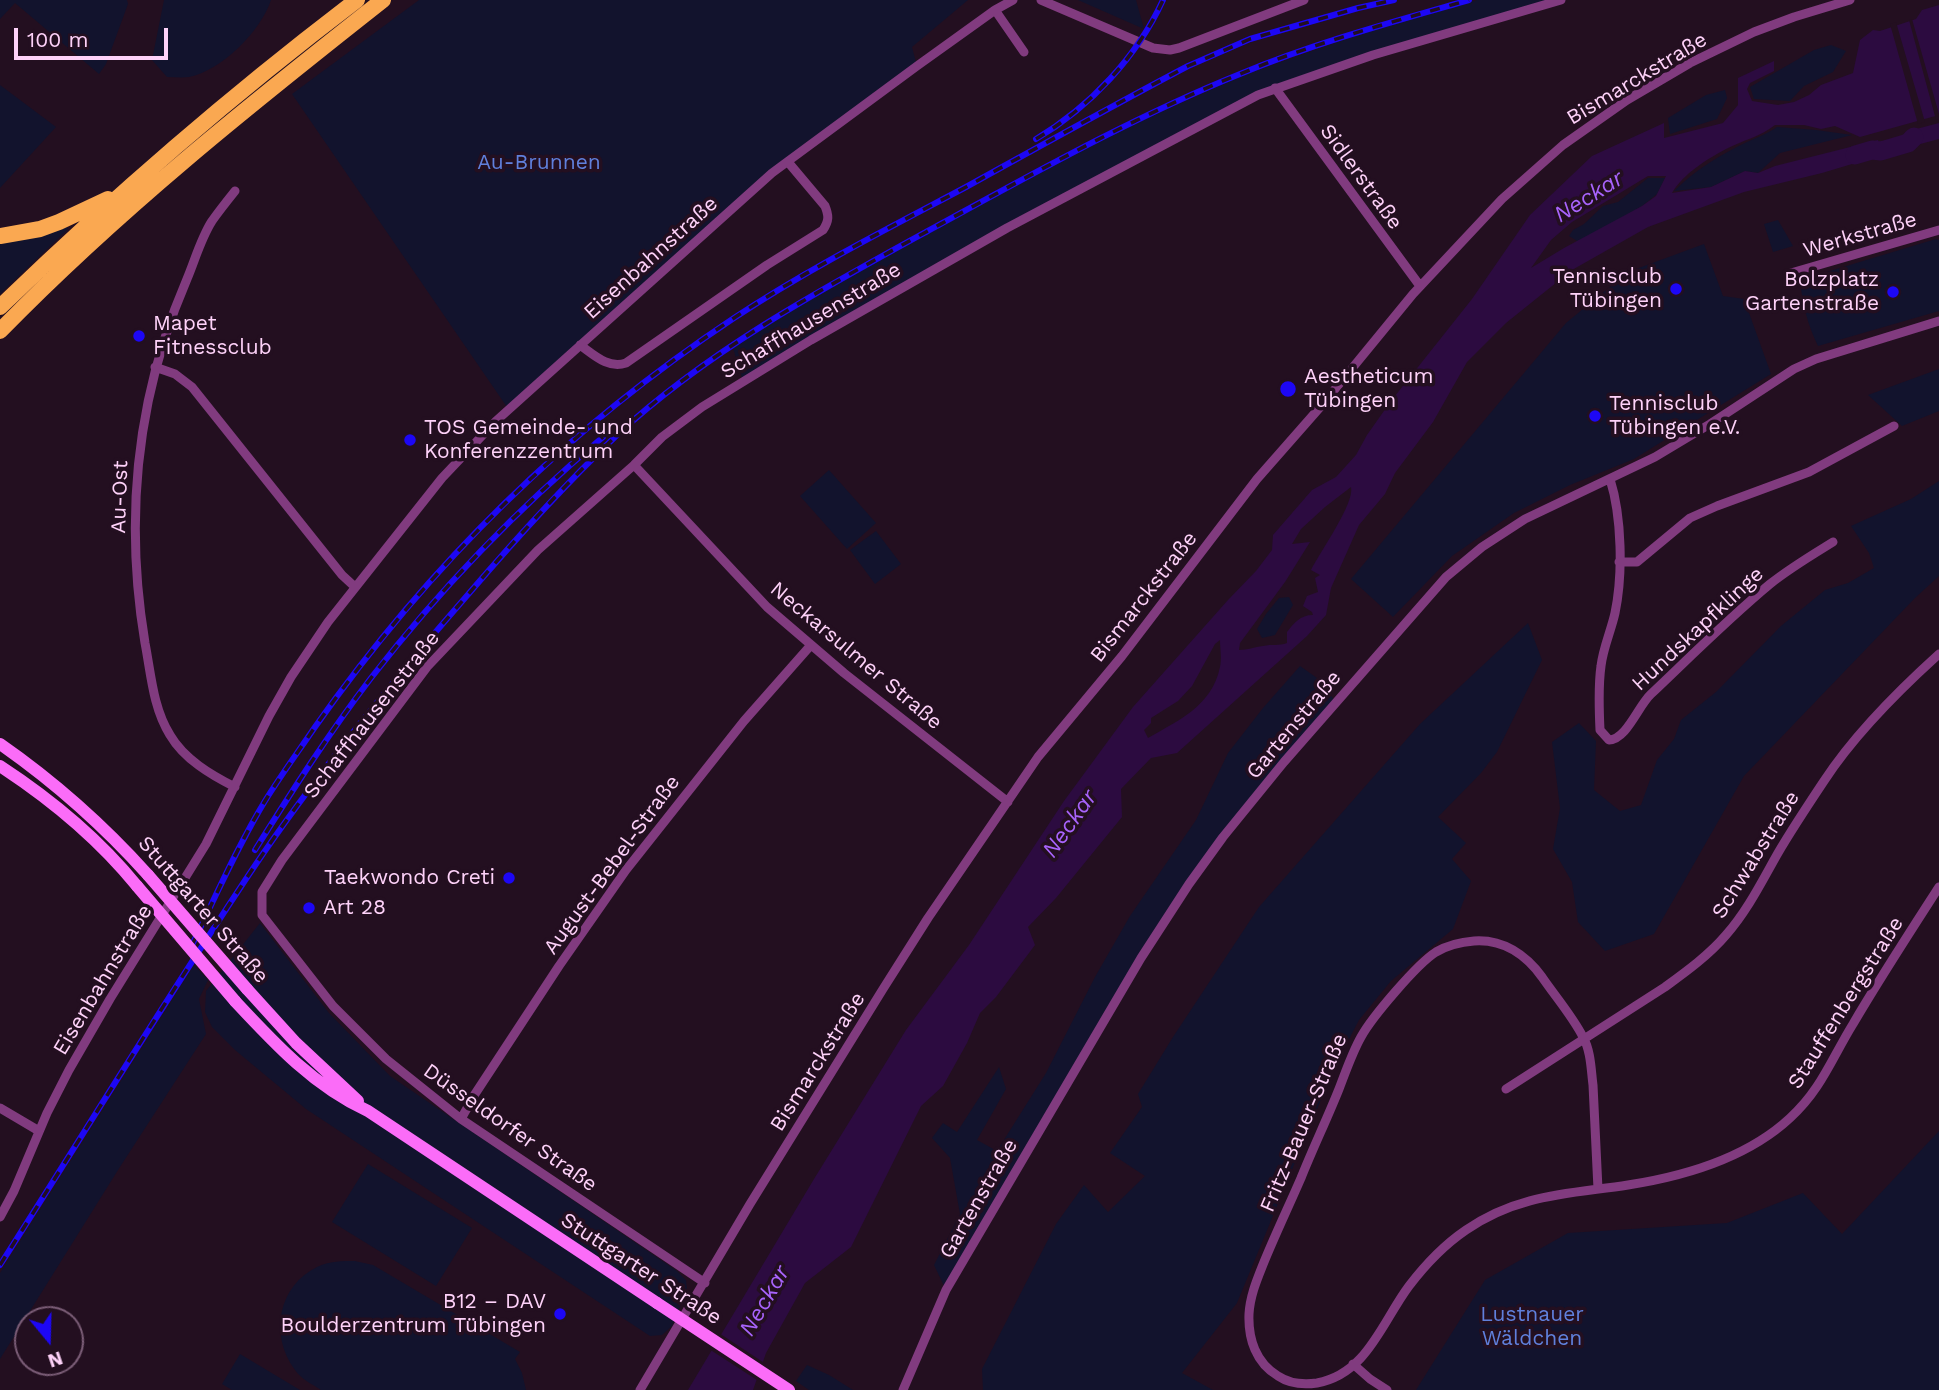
<!DOCTYPE html>
<meta charset="utf-8">
<style>
body{margin:0}
#map{position:relative;width:1939px;height:1390px;overflow:hidden;background:#230f20;font-family:"Work Sans",sans-serif}
canvas{display:block}
.north{position:absolute;left:14px;top:1306px;width:70px;height:70px;box-sizing:border-box;background:#230f20;border:2px solid #7b5d77;border-radius:50%;rotate:161deg;font-size:19px;font-weight:700;line-height:28px;text-align:center;color:#fed2f9}
.north::after{content:'';display:block;margin:auto;width:24px;height:32px;background:#1d07f5;clip-path:polygon(50% 0,100% 100%,50% 72%,0 100%)}
.scale{position:absolute;left:14px;top:28px;width:154px;height:32px;box-sizing:border-box;border:4px solid #fed2f9;border-top:0;padding-left:9px;font-size:21px;line-height:24px;white-space:nowrap;color:#fed2f9;-webkit-text-stroke:5px #230f20;paint-order:stroke}
</style>
<div id="map">
<canvas width="1939" height="1390"></canvas>
<div class="north">N</div>
<div class="scale">100 m</div>
</div>
<script>
const ctx = document.querySelector('canvas').getContext('2d');
ctx.lineJoin = 'round';
function fill(path, color) { ctx.fillStyle = color; ctx.fill(path, 'evenodd'); }
function trace(path, color, width, dash) { ctx.strokeStyle = color; ctx.lineWidth = width; ctx.lineCap = dash ? 'butt' : 'round'; ctx.setLineDash(dash || []); ctx.stroke(path); }
function drawText(font, color, halo, rows, align = 'center') {
  ctx.font = font + ' "Work Sans",sans-serif'; ctx.lineWidth = 7; ctx.setLineDash([]); ctx.textBaseline = 'middle'; ctx.strokeStyle = halo; ctx.fillStyle = color; for (const [text, x, y, turn = 0] of rows) {
    ctx.save(); ctx.translate(x, y); ctx.rotate((+turn || 0) * Math.PI / 180); ctx.textAlign = isNaN(turn) ? turn : align; if (halo) ctx.strokeText(text, 0, 0); ctx.fillText(text, 0, 0); ctx.restore();
  }
}
fill(new Path2D(`
 M0,0H127L128,4L106,64L99,74L15,3L0,19Z
 M164,0H271C261,31 221,71 189,77C182,78 174,77 167,77L152,60Z
 M419,0H968L912,47L917,66L772,173L509,410L292,94Z
 M1078,0H1136L1144,29Z
 M1477,0H1561L1419,41L1228,109L743,381L733,348L784,315L835,285L1098,140L1244,75L1366,32Z
 M1831,45L1846,51L1833,72L1804,86L1790,101L1754,99L1750,87L1814,50Z
 M0,85L56,127L0,188Z
 M1725,90L1727,98L1717,119L1670,134L1668,118L1706,95Z
 M1777,127L1816,130L1852,135L1780,153L1758,173L1745,171L1711,187L1674,191C1694,171 1721,154 1747,142C1758,137 1767,134 1777,127Z
 M1648,178H1665L1657,194L1642,206L1579,242L1569,236L1573,230L1584,224L1603,206L1618,202Z
 M1778,220L1793,246L1773,252L1764,224Z
 M66,226L68,229L65,232L0,294V241Z
 M1936,239L1939,240V311L1818,346C1808,326 1802,303 1800,280Z
 M1704,244L1723,296L1744,299L1771,374L1634,459L1570,485L1514,513L1452,556L1393,617L1351,579L1566,323L1628,272Z
 M1939,369V411L1902,426L1868,395Z
 M829,470L876,523L847,549L800,496Z
 M1939,481V576L1915,598L1744,776L1654,934L1605,951L1578,922L1572,882L1553,849L1560,808L1552,742L1579,723L1596,741L1594,790L1620,811L1641,805L1657,760L1674,739L1681,720L1716,692L1781,626L1825,590L1848,583L1874,568L1869,553L1851,526L1911,499Z
 M876,531L901,564L875,584L850,550Z
 M1289,597L1293,605L1275,635L1262,638L1257,629L1266,614L1279,598Z
 M1528,623L1542,660L1497,752L1481,773L1438,817L1466,843L1452,859L1471,881L1453,929L1391,981L1359,1020L1334,1068L1237,1303L1182,1373L1213,1390H983L982,1369L1056,1224L1084,1185L1108,1212L1145,1176L1110,1153L1142,1107L1138,1094L1173,1037L1259,907L1420,724Z
 M1300,666L1317,678L1336,702L1189,884L946,1290L934,1265L960,1214L950,1158L932,1138L943,1123L957,1132L999,1067L1006,1089L977,1140L997,1151L1046,1073L1095,977L1130,916L1196,820L1228,753L1263,708Z
 M260,923L329,1013L390,1076L677,1271L686,1280L687,1290L672,1326L662,1335L650,1336L306,1109L235,1050L212,1027L205,1012L206,991Z
 M194,965L208,980L199,999L206,1034L118,1170L0,1359V1273Z
 M1939,1131V1390H1416L1485,1280L1568,1233L1727,1223L1803,1193L1842,1234Z
 M368,1164L472,1228L436,1286L332,1222Z
 M355,1261L373,1265L520,1352L515,1359L522,1373L526,1390H321C312,1384 301,1379 295,1370C269,1335 278,1286 317,1267C329,1261 343,1261 355,1261Z
 M240,1354L300,1390H232L222,1384Z
 M807,1365L829,1375L853,1390H809L796,1381Z`), '#12132d');
fill(new Path2D(`
 M1939,5V115L1860,137L1835,126L1821,129L1804,125H1775C1760,137 1743,140 1726,149C1707,159 1683,174 1672,193L1711,187L1745,171L1758,173L1775,166L1878,140L1882,155L1822,173L1744,192L1648,227L1572,270L1506,323L1467,362L1433,422L1395,473L1385,494L1359,525L1331,588L1326,615L1307,636L1177,753L1151,758L1121,789L1122,817L1056,898L1028,927L1035,945L996,997L980,1013L967,1043L943,1086L921,1106L851,1247L805,1283L766,1353L753,1390H688L814,1179L906,1030L969,945L1064,801L1133,707L1228,600L1256,571L1272,550L1273,535L1312,490L1336,477L1356,455L1367,435L1391,401L1472,299L1530,215L1592,156L1664,123V138L1723,123L1738,105V78L1774,61V71L1750,83L1747,89L1752,101L1778,105L1794,102L1809,95L1821,85L1853,73L1860,40L1873,30L1880,31L1916,19L1922,10ZM1648,176H1666L1656,196L1642,206L1564,248L1531,268L1551,240L1572,222ZM1351,487C1355,503 1320,552 1311,570L1320,575L1315,578L1318,592L1307,596L1303,606L1312,612L1313,615C1300,615 1294,623 1287,632V643C1279,646 1272,644 1263,646C1254,647 1248,650 1239,650L1240,643L1285,582L1310,542L1292,544L1301,529L1325,507ZM1220,640C1220,648 1222,659 1220,667C1212,706 1179,720 1148,738L1144,730L1151,723V718L1178,701L1192,686L1215,644Z
 M1939,123V139L1909,147L1905,132Z`), '#2c0b40');
fill(new Path2D(`
 M1912,19L1939,114V119L1936,120L1909,20Z
 M1896,22L1925,122L1918,124L1890,24Z
 M719,1333L766,1364L760,1382L709,1349Z`), '#230f20');
trace(new Path2D(`
 M1855,155L1872,150L1881,151L1908,143L1914,137`), '#2c0b40', 19);
trace(new Path2D(`
 M1041,0L1153,48L1170,50L1179,48L1304,0
 M995,10L1024,52
 M1275,88L1420,286
 M235,191C227,201 219,211 212,221C201,238 195,260 187,279C136,397 124,517 145,643C151,674 153,708 170,735C184,759 211,775 235,787
 M1791,273L1939,230
 M580,345C594,355 608,369 626,363L767,265L823,230C829,221 829,216 825,206L788,162
 M155,367L175,374L192,387L342,575L355,587
 M634,465L767,607L844,673L1008,802
 M1610,479C1622,517 1623,575 1615,613C1611,631 1603,648 1601,666C1598,687 1599,709 1600,730L1609,740C1627,739 1638,706 1651,694C1690,657 1729,618 1770,584C1790,568 1812,555 1833,542
 M1619,562H1637L1690,518L1717,506L1809,472L1894,426
 M1506,1089L1665,987C1687,971 1709,955 1726,935C1748,910 1762,881 1778,853C1792,829 1808,805 1824,781C1854,735 1898,691 1939,654
 M0,1108L39,1131
 M461,1119L475,1094L559,966L626,870L744,721L811,645
 M1598,1189L1593,1085C1591,1070 1591,1051 1583,1037C1573,1017 1555,996 1542,977C1526,955 1503,939 1474,941C1461,942 1448,945 1436,952C1417,964 1372,1017 1361,1037C1352,1053 1346,1071 1339,1089C1327,1119 1313,1148 1301,1178C1288,1208 1274,1237 1262,1267C1256,1282 1250,1297 1249,1314C1248,1339 1256,1363 1278,1376C1290,1384 1303,1385 1317,1383C1367,1374 1382,1322 1409,1286C1425,1265 1444,1245 1466,1230C1518,1194 1569,1194 1628,1185C1686,1176 1747,1158 1790,1118C1821,1090 1832,1058 1853,1024C1880,978 1910,932 1939,887
 M0,1217L14,1191L47,1113L69,1070L110,999L206,844L269,716L291,677L328,622L442,478L496,421L772,173L917,66L995,10L1013,0
 M705,1283L461,1119L386,1059L333,1006L262,915V892L282,860L427,667L538,550L634,465L662,437L702,407L811,340L1007,228L1258,95L1373,55L1561,0
 M1353,1364L1370,1379L1387,1390
 M640,1390L750,1204L883,989L928,918L1038,757L1122,656L1257,479L1322,405L1413,294L1502,199L1563,145L1627,100L1690,63L1754,32L1794,17L1850,0
 M903,1390L946,1290L1141,958L1189,884L1223,837L1284,762L1446,577L1482,547L1525,519L1655,457L1710,424L1794,369L1816,359L1939,321`), '#813b7f', 9);
trace(new Path2D(`
 M0,744C56,783 103,825 148,875
 M0,766C52,800 98,838 137,886
 M247,989L296,1043L358,1101
 M235,1001C275,1044 314,1086 368,1111L657,1303`), '#fb6cf8', 12);
trace(new Path2D(`
 M0,236L40,229L59,222L108,199
 M0,307C113,198 232,95 357,0
 M0,331C118,210 251,104 383,0`), '#faa851', 16);
const rail = new Path2D(`
 M1036,139C1090,107 1137,57 1163,0
 M255,850C292,791 329,733 371,678C440,589 517,509 603,437
 M191,947C215,898 237,847 265,801C281,775 298,752 315,727C428,566 570,427 734,318C808,269 887,229 966,187C1040,146 1114,105 1188,66L1250,39L1358,8L1394,0
 M0,1265C85,1132 167,997 254,867C318,772 390,684 465,598C513,542 562,487 616,436C706,352 818,291 926,232C1029,176 1131,118 1240,74C1314,43 1392,22 1469,0`);
trace(rail, '#1d07f5', 6);
trace(rail, '#230f20', 3.5, [10]);
trace(new Path2D(`
 M148,875L247,989
 M137,886L235,1001
 M657,1303L789,1390`), '#fb6cf8', 12);
for (const [x, y, r, color] of [
 [1676,289,7,"#1d07f5"],
 [1893,292,7,"#1d07f5"],
 [139,336,7,"#1d07f5"],
 [1288,389,9,"#1d07f5"],
 [1595,416,7,"#1d07f5"],
 [410,440,7,"#1d07f5"],
 [509,878,7,"#1d07f5"],
 [309,908,7,"#1d07f5"],
 [560,1314,7,"#1d07f5"]
]) { const dot = new Path2D(); dot.arc(x, y, r, 0, 2 * Math.PI); ctx.fillStyle = color; ctx.fill(dot); trace(dot, '#230f20', 2.5); }
drawText('21px', '#fed2f9', '#230f20', [
 ["Bismarckstraße",1637,79,-31],
 ["Sidlerstraße",1361,177,54],
 ["Werkstraße",1860,235,-16],
 ["Eisenbahnstraße",651,258,-42],
 ["Schaffhausenstraße",811,321,-31],
 ["Au-Ost",120,497,-88],
 ["Bismarckstraße",1144,597,-52],
 ["Hundskapfklinge",1698,629,-43],
 ["Neckarsulmer Straße",856,656,40],
 ["Schaffhausenstraße",372,715,-52],
 ["Gartenstraße",1294,725,-50],
 ["Schwabstraße",1756,855,-58],
 ["August-Bebel-Straße",612,865,-54],
 ["Stuttgarter Straße",203,910,49],
 ["Eisenbahnstraße",103,980,-59],
 ["Stauffenbergstraße",1846,1003,-58],
 ["Bismarckstraße",818,1062,-58],
 ["Fritz-Bauer-Straße",1304,1123,-67],
 ["Düsseldorfer Straße",510,1128,35],
 ["Gartenstraße",979,1199,-60],
 ["Stuttgarter Straße",641,1269,33]
]);
drawText('21px', '#6080dc', '#230f20', [
 ["Au-Brunnen",539,163],
 ["Lustnauer",1532,1315],
 ["Wäldchen",1532,1339]
]);
drawText('21px', '#fed2f9', '#230f20', [
 ["Tennisclub",1662,277,"right"],
 ["Tübingen",1662,301,"right"],
 ["Bolzplatz",1879,280,"right"],
 ["Gartenstraße",1879,304,"right"],
 ["Mapet",153,324],
 ["Fitnessclub",153,348],
 ["Aestheticum",1304,377],
 ["Tübingen",1304,401],
 ["Tennisclub",1609,404],
 ["Tübingen e.V.",1609,428],
 ["TOS Gemeinde- und",424,428],
 ["Konferenzzentrum",424,452],
 ["Taekwondo Creti",495,878,"right"],
 ["Art 28",323,908],
 ["B12 – DAV",546,1302,"right"],
 ["Boulderzentrum Tübingen",546,1326,"right"]
], 'left');
drawText('italic 23px', '#a863fb', '#230f20', [
 ["Neckar",1589,197,-32],
 ["Neckar",1070,824,-55],
 ["Neckar",765,1301,-60]
]);
</script>
